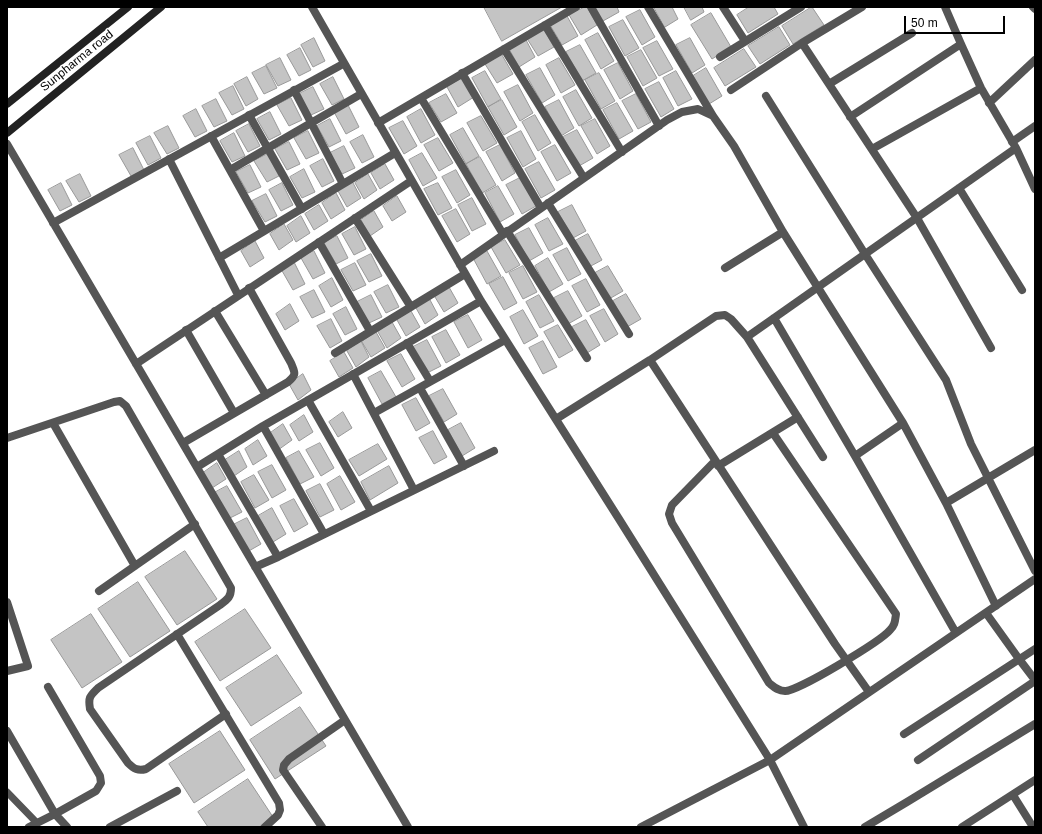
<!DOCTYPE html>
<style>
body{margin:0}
#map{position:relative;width:1042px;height:834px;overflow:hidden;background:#fff;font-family:Arial,sans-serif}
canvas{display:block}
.frame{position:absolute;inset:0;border:8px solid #000;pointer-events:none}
.scale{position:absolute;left:904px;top:16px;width:101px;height:18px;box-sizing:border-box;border:2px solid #000;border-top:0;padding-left:5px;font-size:12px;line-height:14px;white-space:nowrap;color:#000;-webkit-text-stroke:3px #fff;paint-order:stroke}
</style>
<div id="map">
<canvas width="1042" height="834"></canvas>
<div class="frame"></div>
<div class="scale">50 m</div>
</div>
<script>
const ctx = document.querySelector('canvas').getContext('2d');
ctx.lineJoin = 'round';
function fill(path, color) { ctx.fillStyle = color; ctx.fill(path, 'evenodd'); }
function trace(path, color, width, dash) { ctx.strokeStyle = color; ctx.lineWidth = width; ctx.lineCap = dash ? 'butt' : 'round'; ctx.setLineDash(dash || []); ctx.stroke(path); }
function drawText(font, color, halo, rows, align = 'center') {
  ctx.font = font + ' Arial,sans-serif'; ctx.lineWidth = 3; ctx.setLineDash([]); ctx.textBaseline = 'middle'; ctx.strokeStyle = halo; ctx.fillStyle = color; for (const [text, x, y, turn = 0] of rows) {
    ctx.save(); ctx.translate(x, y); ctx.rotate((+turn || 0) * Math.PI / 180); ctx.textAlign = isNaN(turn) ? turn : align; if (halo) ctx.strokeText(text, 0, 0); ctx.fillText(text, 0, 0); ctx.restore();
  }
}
const building = new Path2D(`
 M484,7H562L502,41Z
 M585,7H587L597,25L581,35L569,15Z
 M595,7H617L619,12L603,21Z
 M654,7H672L678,19L665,27Z
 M684,7H702L704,12L691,20Z
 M749,7H774L778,14L748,33L737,15Z
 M812,7L824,25L793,44L782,26Z
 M640,10L655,37L642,45L626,17Z
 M711,13L731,47L712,59L691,25Z
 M567,16L578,36L562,45L550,25Z
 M623,20L639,48L625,56L609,27Z
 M779,27L790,45L760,64L748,46Z
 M543,28L554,47L538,56L526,37Z
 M598,33L614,61L601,69L585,40Z
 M314,38L325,61L313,67L301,45Z
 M525,38L535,57L519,67L508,47Z
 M690,38L705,65L692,73L676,45Z
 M657,41L673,69L659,76L643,48Z
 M580,45L596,73L582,81L566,52Z
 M300,48L311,70L299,76L287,55Z
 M744,49L756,67L725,86L714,68Z
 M641,50L657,78L643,86L627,57Z
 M502,55L513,74L497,83L485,64Z
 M280,58L291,80L278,86L266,65Z
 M559,58L575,85L561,93L546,65Z
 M618,63L633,91L620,99L604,70Z
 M266,66L277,88L264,94L252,73Z
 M540,68L555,95L542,103L526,75Z
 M706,68L722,96L709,104L693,76Z
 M485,71L501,99L488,107L472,78Z
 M676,71L692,99L678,106L663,78Z
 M599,73L615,101L601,109L585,80Z
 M247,77L258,99L246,106L234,84Z
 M333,77L344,99L332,105L320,84Z
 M463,78L474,97L458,107L447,87Z
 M659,82L674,109L661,117L645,89Z
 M518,85L533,113L520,121L504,92Z
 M233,86L244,109L232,115L219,93Z
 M313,87L324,109L311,115L299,94Z
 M576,90L592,118L579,126L563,97Z
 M446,94L457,113L441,122L429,103Z
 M636,94L651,122L638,129L622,101Z
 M291,98L302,120L289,126L277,105Z
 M216,99L227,121L214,127L202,106Z
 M502,100L517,127L504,135L488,107Z
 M559,100L574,128L561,136L545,107Z
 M617,103L633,131L619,139L603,110Z
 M348,105L359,127L346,134L334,112Z
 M196,109L207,131L195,137L183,116Z
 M421,109L435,135L421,143L407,117Z
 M270,112L281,134L269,140L257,119Z
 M535,115L551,143L538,151L522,122Z
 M481,116L497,143L483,151L467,123Z
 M330,119L341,141L329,147L317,126Z
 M595,119L610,146L597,154L581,126Z
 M403,121L417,146L404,154L389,128Z
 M249,124L260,146L248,152L236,131Z
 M168,126L179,148L167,154L154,133Z
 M463,128L479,156L466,164L450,135Z
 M577,130L593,158L579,166L563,137Z
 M308,131L319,153L306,159L294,138Z
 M521,131L536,159L523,167L507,138Z
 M234,133L245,156L232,162L220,141Z
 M363,135L374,157L362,163L350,142Z
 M150,136L161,158L148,165L136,143Z
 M438,138L453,163L439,171L424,145Z
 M289,142L300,164L287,170L275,149Z
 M500,145L515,173L502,181L486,152Z
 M555,145L571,173L557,181L541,152Z
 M344,146L355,168L342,174L330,153Z
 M133,148L144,170L131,176L119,155Z
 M422,153L437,178L423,186L409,160Z
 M268,154L279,176L267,182L254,161Z
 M480,157L496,185L482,193L466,164Z
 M323,159L334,181L322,187L310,166Z
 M539,162L555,190L541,198L525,169Z
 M385,164L394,180L380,189L371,173Z
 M250,165L261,187L248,193L236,172Z
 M304,169L315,192L302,198L290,177Z
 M456,170L470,195L457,203L442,177Z
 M80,174L91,196L79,202L66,181Z
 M368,174L377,190L364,199L355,183Z
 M520,178L536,206L522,214L506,185Z
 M352,181L361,198L347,207L338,191Z
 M61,183L72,205L60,211L48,190Z
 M282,183L293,205L281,211L269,190Z
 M438,183L452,208L438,215L424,189Z
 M498,186L514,214L500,222L485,193Z
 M336,193L345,210L331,219L322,203Z
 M266,194L277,216L265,222L252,201Z
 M397,196L406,212L392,221L383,206Z
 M472,198L486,224L472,231L458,205Z
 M319,205L328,221L314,230L305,214Z
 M572,205L586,231L573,238L558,212Z
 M456,209L470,234L457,242L442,216Z
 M374,211L383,227L370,236L361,220Z
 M301,216L310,233L296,242L287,226Z
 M548,218L563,244L549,251L535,225Z
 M284,224L293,240L279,250L270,234Z
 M355,227L366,249L354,255L342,234Z
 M529,228L543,253L529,261L515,235Z
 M588,234L602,260L589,267L575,241Z
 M337,236L348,258L336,264L324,243Z
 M505,240L520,265L506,273L491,247Z
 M255,241L264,258L250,267L241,251Z
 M567,248L581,274L568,281L553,255Z
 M314,251L325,273L313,279L301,258Z
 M487,251L501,276L487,284L473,258Z
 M371,254L382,276L369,282L357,261Z
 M548,258L563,284L549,292L535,266Z
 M294,262L305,284L293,290L281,269Z
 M355,263L366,285L353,291L341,270Z
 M523,266L537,292L523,299L509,273Z
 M608,266L623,291L609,299L595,273Z
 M503,277L517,303L504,310L489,284Z
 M332,278L343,300L331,307L319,286Z
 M586,279L600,305L587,312L572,286Z
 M388,285L399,307L386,313L374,292Z
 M449,287L458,303L444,312L435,297Z
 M314,290L325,312L312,318L300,297Z
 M568,291L582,316L568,324L554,298Z
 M626,294L641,319L627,327L613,301Z
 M371,295L382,317L369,323L357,302Z
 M539,295L554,321L540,328L526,302Z
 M429,298L438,315L425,324L416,308Z
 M290,304L299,321L285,330L276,314Z
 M346,307L357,329L345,335L333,314Z
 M604,309L618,334L605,342L590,316Z
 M523,310L538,336L524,344L510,317Z
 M411,311L420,327L406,336L397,320Z
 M468,315L482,340L468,348L454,322Z
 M331,319L342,341L330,348L317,326Z
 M586,320L600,345L587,353L572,327Z
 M392,322L401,338L387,348L378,332Z
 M558,325L573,350L559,358L544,332Z
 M446,330L460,355L446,363L432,337Z
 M376,332L385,348L371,357L362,342Z
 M427,340L441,366L427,373L413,347Z
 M361,341L369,357L356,367L347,351Z
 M543,341L557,367L543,374L529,348Z
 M344,352L353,368L339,377L330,361Z
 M401,354L415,379L402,387L387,361Z
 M381,371L396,397L382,404L368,378Z
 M303,374L311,390L298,400L289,384Z
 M443,389L457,414L444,422L429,396Z
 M416,398L430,423L416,431L402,405Z
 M343,412L352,428L338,437L329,422Z
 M304,415L313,432L299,441L290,425Z
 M461,423L475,448L462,456L448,430Z
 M283,424L292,440L278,450L269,434Z
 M433,431L447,457L434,464L419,438Z
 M258,440L267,456L253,465L245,449Z
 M320,443L334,468L321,476L306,450Z
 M378,444L387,459L359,476L349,460Z
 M239,451L247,467L234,476L225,460Z
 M299,451L314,477L300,484L286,458Z
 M217,463L226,479L212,488L203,473Z
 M272,465L286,490L272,498L258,472Z
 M389,466L398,483L370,500L361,482Z
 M254,475L269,500L255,508L241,482Z
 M340,476L355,502L341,510L327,484Z
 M320,484L334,510L320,517L306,491Z
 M227,486L242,512L228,519L214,493Z
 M294,499L308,524L294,532L280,506Z
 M272,508L286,534L273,542L258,516Z
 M247,518L261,544L247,552L233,525Z
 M185,551L217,599L177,625L145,577Z
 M138,582L170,631L130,657L98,609Z
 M245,609L271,648L220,681L195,642Z
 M91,614L122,662L82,688L51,640Z
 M277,655L302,693L251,726L226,688Z
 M300,707L326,746L275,779L250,740Z
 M220,731L245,770L194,803L169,764Z
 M248,779L273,817L259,827H208L198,812Z`);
fill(building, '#c4c4c4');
trace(building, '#999', 1);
trace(new Path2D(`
 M7,792L37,823`), '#555', 7);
trace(new Path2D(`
 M312,7L481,301L619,519L770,760L804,827
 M591,7L659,126
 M648,7L713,116
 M723,7L745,41
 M945,7L961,44L981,88L1016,148L1035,189
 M1033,7L1035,9
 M545,25L622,152
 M802,43L917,218L991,348
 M504,49L584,178
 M720,57L801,7
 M462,73L541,208
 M829,84L912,33
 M294,90L343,184
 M731,90L802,43L862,7
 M766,96L865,254L946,380L971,444L1035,571
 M421,98L503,234
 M989,103L1035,60
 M249,115L302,209
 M850,117L961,44
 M378,123L576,7
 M211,136L264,231
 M1012,142L1035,126
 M7,144L408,827
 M872,149L981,88
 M169,159L238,295
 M230,170L361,94
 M959,188L1022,290
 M548,203L629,334
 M355,218L411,307
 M53,223L343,64
 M507,231L587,358
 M319,242L370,331
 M219,258L395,153
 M460,265L667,120L682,112L698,109L713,116L734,146L783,232L903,423
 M725,268L783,232
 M215,311L266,395
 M774,318L855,456L956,633
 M186,330L234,413
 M747,337L1016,148
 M407,343L430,381
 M335,353L465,274
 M650,360L835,644L869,692
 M136,364L411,181
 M353,374L414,490
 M420,388L464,466
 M308,400L371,511
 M374,413L505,340
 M556,419L650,360L716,316L725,315L731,319L747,337L823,457
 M53,423L135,566
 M263,426L324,534
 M7,438L114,402L120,401L126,406L231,588C231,597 228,599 220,605L98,688C90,696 88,697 90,709L128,763C134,769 138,771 146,769L226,714
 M183,443L288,382C297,374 295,373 291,363L249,288
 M218,454L278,557
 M855,456L903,423L946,503L1035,450
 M715,461L672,505L669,514L672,523L769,683C774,687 778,691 785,691C797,692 881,641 890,630C895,625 895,621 896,614L773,433
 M718,466L798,417
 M197,467L263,426L481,301
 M946,503L996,606
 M255,567L278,557L494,451
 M99,591L195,524
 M7,602L28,666L7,671
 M986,613L1019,659L1035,680
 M177,634L279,803L280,810L278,815L265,827
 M7,731L55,814L67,827
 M904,734L1035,649
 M918,760L1035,681
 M1013,795L1033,827
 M29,827L55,814L96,791L101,783L100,776L48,687
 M110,827L177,791
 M322,827L283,770L284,765L289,759L345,720
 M641,827L770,760L1035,579
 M865,827L907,802L1035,724
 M962,827L1035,780`), '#555', 8);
trace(new Path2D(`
 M7,104L128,7
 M7,133L161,7`), '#222', 8);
drawText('12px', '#000', '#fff', [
 ["Sunpharma road",77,61,-39]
]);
</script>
